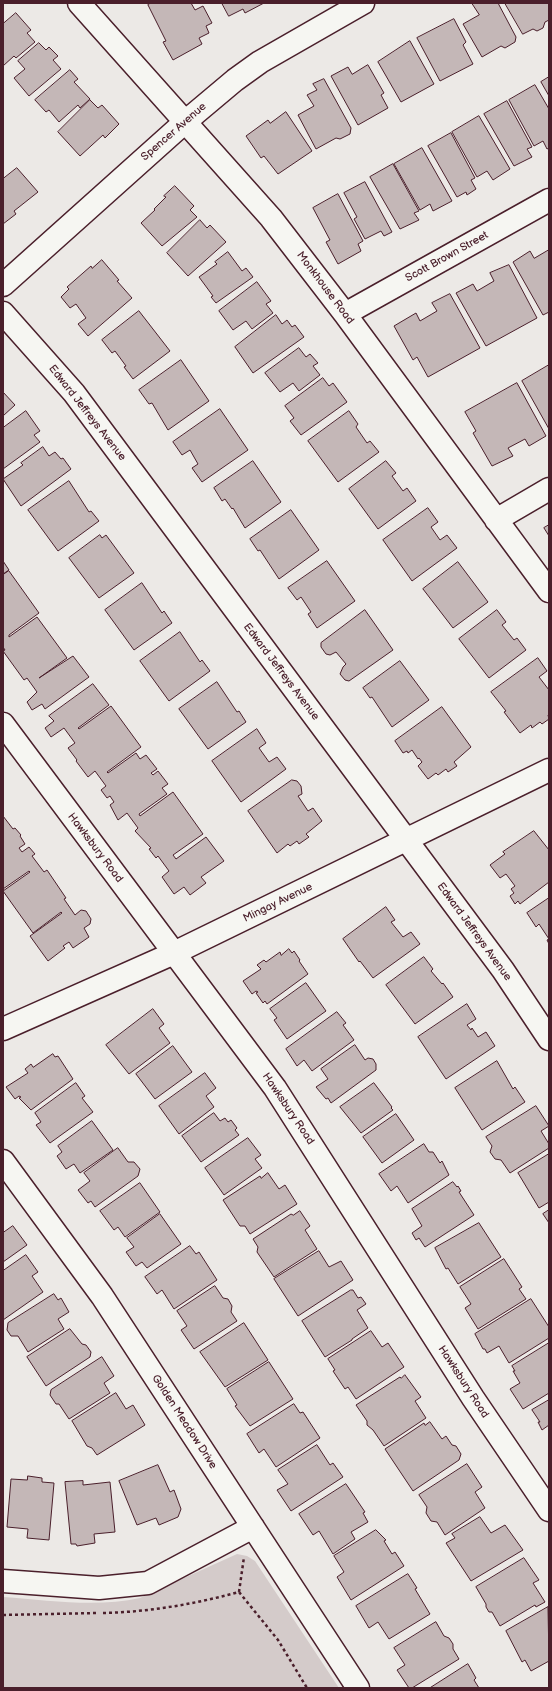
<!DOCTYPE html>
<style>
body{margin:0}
#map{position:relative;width:552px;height:1691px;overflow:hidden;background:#ece9e6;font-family:"Balsamiq Sans",sans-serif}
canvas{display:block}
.frame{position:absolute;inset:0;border:4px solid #4a1f2b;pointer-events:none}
</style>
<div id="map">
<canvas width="552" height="1691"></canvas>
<div class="frame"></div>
</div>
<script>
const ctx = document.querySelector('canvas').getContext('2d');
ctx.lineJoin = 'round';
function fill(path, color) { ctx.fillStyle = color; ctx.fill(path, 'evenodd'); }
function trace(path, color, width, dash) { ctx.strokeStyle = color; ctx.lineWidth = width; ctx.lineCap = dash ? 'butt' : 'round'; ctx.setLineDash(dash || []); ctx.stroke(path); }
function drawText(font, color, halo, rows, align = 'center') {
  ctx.font = font + ' "Balsamiq Sans",sans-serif'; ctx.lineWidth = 3; ctx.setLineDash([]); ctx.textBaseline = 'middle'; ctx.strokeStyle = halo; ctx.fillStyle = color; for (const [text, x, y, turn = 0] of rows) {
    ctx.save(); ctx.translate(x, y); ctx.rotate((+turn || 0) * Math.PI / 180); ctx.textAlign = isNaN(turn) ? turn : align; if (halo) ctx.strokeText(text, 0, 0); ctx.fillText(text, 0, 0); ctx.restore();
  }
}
fill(new Path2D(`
 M237,1554L247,1556L255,1561L339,1688H3V1597C48,1600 96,1608 140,1598Z`), '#d4cbca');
const building = new Path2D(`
 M151,3H191L195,10L203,6L212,23L206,26L209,33L199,38L202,44L173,60L163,42L166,41L148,5Z
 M222,3H264L245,13L243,9L229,16Z
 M472,3H498L516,37L515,42L505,48L501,46L482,57L463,24L479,15Z
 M505,3H549V20L545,22L543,28L537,31L533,29L523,34Z
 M16,13L31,30L27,33L35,42L16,58L14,56L3,66V24Z
 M454,19L466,42L463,45L473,64L440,81L417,38Z
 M410,41L434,84L401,102L378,62Z
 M39,43L46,50L49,47L58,56L53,60L61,69L29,96L14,78L25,69L18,61Z
 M368,65L384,93L381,95L388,108L358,125L331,76L348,67L352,74Z
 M70,70L78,79L74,82L90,99L80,108L78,105L59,122L49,110L46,112L35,100Z
 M549,77V96L541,82Z
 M324,79L351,128L350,134L340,139L336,138L316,149L298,115L314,106L307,95L317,90L313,84Z
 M535,85L549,109V148L547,149L543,141L534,146L509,100Z
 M90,100L98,108L102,105L119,124L105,138L103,135L80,156L58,132Z
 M507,101L532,147L527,149L532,157L514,166L484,114Z
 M286,112L312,151L278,174L264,156L261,158L246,136L268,120L270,123Z
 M479,116L510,169L493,180L487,171L477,177L452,132Z
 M451,133L475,178L471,180L476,189L467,195L466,192L457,197L428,146Z
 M422,148L452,201L433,211L430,204L420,210L394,164Z
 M393,164L419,211L414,213L419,220L400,229L370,177Z
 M17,168L38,192L14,211L16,214L3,224V179Z
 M365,182L392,232L384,236L381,231L365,239L354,219L357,217L344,193Z
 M175,186L194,206L190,210L197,217L162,246L141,223L155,210L154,209L166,197L164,196Z
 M338,194L363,241L358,244L361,251L338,264L326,242L330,240L313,208Z
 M200,220L207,228L210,225L226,242L188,276L167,253Z
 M549,250V312L543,315L513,262L530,251L534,258Z
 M228,252L242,271L246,268L253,277L216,303L211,297L213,296L199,277L217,264L215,262Z
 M102,260L119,280L117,281L132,298L88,336L78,324L86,318L76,304L70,308L61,297L69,289L67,287L91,266L92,268Z
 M509,265L537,318L486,346L456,293L473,284L477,291L494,281L490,273Z
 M257,282L271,301L266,304L273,313L252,329L246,321L233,330L219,311Z
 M450,294L480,348L428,377L417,357L413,360L394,326L416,313L420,321L437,311L432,303Z
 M139,311L170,351L133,379L124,367L126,366L115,351L112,353L102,340Z
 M276,315L282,324L287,320L292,327L295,325L304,337L253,373L235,347Z
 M299,348L306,357L310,354L318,363L313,366L320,375L299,391L293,383L280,392L265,373Z
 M181,360L209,401L168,430L152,403L149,404L139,390Z
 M549,365V429L522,381Z
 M323,378L329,386L333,383L347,402L301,435L290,421L294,418L285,406Z
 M517,383L546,436L529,446L525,439L508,448L513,456L492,466L473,433L476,431L465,412Z
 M3,392L15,405L3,416Z
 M220,409L248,450L202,482L192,468L198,464L190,450L182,455L173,442Z
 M26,411L40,431L34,435L40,442L3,469V428Z
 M349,411L358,424L356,427L367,443L370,441L379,452L338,482L308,441Z
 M43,447L49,456L55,452L61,459L63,458L71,469L21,506L3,479L23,465L21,463Z
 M253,461L281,502L245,528L233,508L232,509L225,499L222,501L214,488Z
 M386,461L396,473L392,476L403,491L407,488L416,501L378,529L349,489Z
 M69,481L89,512L91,511L99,521L58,551L28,510Z
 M428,508L438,522L431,527L440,540L447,535L457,548L412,581L383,540Z
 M291,510L319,550L279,579L260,550L258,551L250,539Z
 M549,525V536L544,528Z
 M100,535L102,538L106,535L134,573L99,598L69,558Z
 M3,561L9,570L3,574Z
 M327,561L355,601L317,628L308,614L311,612L301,597L297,600L288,588Z
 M458,562L488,602L453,628L423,589Z
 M9,571L39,613L9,635V637L37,617L67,658L39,678L73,656L89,677L45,709L42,704L32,710L27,702L37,692L27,678L24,680L3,651L5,650L3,647V575Z
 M142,583L162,613L164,611L172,623L134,650L105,610Z
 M365,610L393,650L349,681L345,680L340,674L343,667L346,664L336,652L330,655L326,654L321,647V643Z
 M497,610L506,622L502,625L514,640L517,638L526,650L489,678L459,639Z
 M180,632L200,662L202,660L210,671L169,701L140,661Z
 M538,658L547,671L539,677L549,690V714L548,715L549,719L542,724L540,722L532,728L531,725L520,733L504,712L506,711L491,692Z
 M400,661L429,700L392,727L372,697L370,698L363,688Z
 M217,682L237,712L239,711L246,722L208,749L179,709Z
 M93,684L109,705L78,728L79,729L111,706L141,747L107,772L108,773L136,753L140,759L146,755L157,769L151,773L153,775L158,771L168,784L162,788L167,794L139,814L140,816L173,792L203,834L173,855L176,859L206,837L224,861L201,877L206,883L190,895L184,887L174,894L162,877L169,871L158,856L156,858L149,849L151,848L135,831L138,828L127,813L118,820L110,805L114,802L110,796L107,798L101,790L106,786L95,771L88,777L76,761L77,760L68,748L75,743L64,728L51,737L45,728L54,721L49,716Z
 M442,707L471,747L454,762L457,766L448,772L446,769L438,775L436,773L428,779L418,766L422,762L419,758L418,759L412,750L408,753L407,751L403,753L395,741Z
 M257,729L266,743L259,748L269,762L277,757L286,769L241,802L212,761Z
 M292,780L297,781L301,786L302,794L298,796L308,811L313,808L322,821L306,834L309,837L299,844L297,841L290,846L288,844L277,853L248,811Z
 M3,816L13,829L15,828L21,835L20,836L25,844L19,848L22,852L29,847L35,854L32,856L44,872L47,870L66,898L64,899L75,915L81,910L86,911L91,919L90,924L84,928L89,937L73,948L69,942L63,946L65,948L48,961L30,936L62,913L61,912L33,933L3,891L30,872L29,871L3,889Z
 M534,831L549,850V882L520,904L518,901L515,904L510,896L514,893L511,889L515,886L506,874L500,878L490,865L505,854L503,852Z
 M549,898V944L547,940L549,939L539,924L536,927L527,913Z
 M386,907L395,920L391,922L403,937L411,932L420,944L373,978L360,961L359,962L343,939Z
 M289,949L292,953L294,951L300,960L299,961L308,974L267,1004L265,1001L263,1003L256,993L258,992L256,991L252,994L243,981L261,969L257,965L264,960L266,962L280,952L281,955Z
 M424,957L433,969L431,971L442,984L443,983L453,997L415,1024L386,985Z
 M306,983L326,1011L287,1039L274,1020L277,1018L270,1009Z
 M467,1004L476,1019L467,1025L471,1030L472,1028L478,1037L486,1032L495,1046L446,1079L418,1037Z
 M153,1009L164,1024L159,1028L170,1043L129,1074L106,1045Z
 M337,1012L346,1023L343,1025L354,1040L312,1071L304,1060L297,1066L286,1049Z
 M355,1045L365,1060L368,1058L373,1059L376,1064V1070L331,1103L328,1098L326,1099L316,1087L328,1079L321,1069Z
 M173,1046L192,1072L155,1099L136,1074Z
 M53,1054L55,1057L58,1056L73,1079L31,1110L19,1098L21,1097L19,1096L15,1099L6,1087L28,1073L25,1069L31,1064L33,1067Z
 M497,1061L513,1089L515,1087L525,1102L482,1130L455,1088Z
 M205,1073L216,1088L206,1096L214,1107L179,1134L159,1106Z
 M76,1083L85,1096L82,1098L93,1112L50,1143L36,1125L41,1122L35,1113Z
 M374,1083L392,1107L391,1108L393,1110L361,1133L340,1107Z
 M536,1106L549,1126L541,1131L549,1144V1148L510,1173L501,1160L495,1159L490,1152L492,1146L486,1137Z
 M214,1113L220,1121L225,1118L228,1122L231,1120L237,1128L235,1130L239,1135L201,1162L182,1136Z
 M396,1114L414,1140L382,1163L363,1137Z
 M92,1121L113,1150L80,1173L74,1164L66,1169L57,1156L62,1152L58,1146Z
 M248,1138L261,1155L255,1159L262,1168L224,1195L205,1168Z
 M424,1144L429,1152H433L440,1163L442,1161L449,1175L408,1203L397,1186L391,1191L379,1174Z
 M118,1148L128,1162H134L140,1169L138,1176L95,1207L91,1201L88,1203L78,1190L90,1181L84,1173Z
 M549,1154V1202L539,1208L518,1173Z
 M268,1173L279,1189L285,1185L297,1204L250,1234L245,1226H240L223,1200L260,1176L261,1178Z
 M453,1182L457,1187L458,1186L461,1191L459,1192L474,1215L425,1247L419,1238L416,1240L412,1233L422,1226L412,1209Z
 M140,1183L160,1212L125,1237L118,1227L114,1230L100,1211Z
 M549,1210V1223L543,1214Z
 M300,1211L310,1226L305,1230L317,1249L274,1277L257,1252L258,1247L253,1239L291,1214L293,1215Z
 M160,1214L181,1244L147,1268L142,1262L136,1266L126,1252L134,1247L127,1238Z
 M479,1223L501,1257L458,1284L448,1268L446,1269L435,1248Z
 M13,1226L27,1245L3,1262V1233Z
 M190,1246L196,1254L199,1252L217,1280L174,1309L162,1290L157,1294L145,1277Z
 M319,1251L329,1267L341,1261L353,1280L298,1316L274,1279Z
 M26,1255L38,1272L32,1276L43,1292L3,1320V1271Z
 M504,1259L522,1287L519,1289L526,1299L478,1329L465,1308L471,1304L460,1287Z
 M215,1286L223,1298L228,1299L232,1306L231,1312L237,1321L194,1349L181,1330L187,1326L177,1311Z
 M351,1290H353L358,1298L361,1297L366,1304L357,1310L368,1328L352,1339V1340L325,1357L302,1321Z
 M54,1294L58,1300L61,1298L69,1312L58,1319L64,1329L28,1352L18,1336H11L7,1330L8,1323Z
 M531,1299L549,1327V1338L509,1363L499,1346L487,1353L485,1349H483L475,1334Z
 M244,1323L268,1360L225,1387L200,1352Z
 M70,1329L82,1344L86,1345L91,1352L90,1357L46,1386L27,1357Z
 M371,1331L382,1347L388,1343L404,1367L356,1399L348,1387L345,1389L333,1371L335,1370L328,1359Z
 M549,1343V1393L523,1409L510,1389L520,1383L513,1371H515L512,1366Z
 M102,1357L114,1376L104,1383L110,1393L69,1419L59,1404H56L50,1395L51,1390Z
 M269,1362L293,1399L250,1426L235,1406L237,1405L227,1389Z
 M405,1375L421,1397L415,1401L426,1418L384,1446L373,1430L367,1425V1421L356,1405L400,1377L401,1378Z
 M116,1393L126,1409L133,1405L145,1425L97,1455L92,1448L87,1446L72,1421Z
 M549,1400V1425L542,1430L538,1422H540L532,1410Z
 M294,1404L300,1413L303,1412L320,1438L276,1467L264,1449L259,1453L247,1434Z
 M430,1422L442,1439L446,1436L452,1445L456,1446L461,1454L459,1460L413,1491L385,1449L424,1423L425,1425Z
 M317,1445L330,1465L333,1463L343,1477L291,1511L277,1490L288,1484L278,1470Z
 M467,1464L482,1487L475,1492L485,1508L445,1535L437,1522L431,1521L426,1513L427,1507L419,1495Z
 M158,1465L170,1492L174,1490L181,1509L178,1517L159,1525L156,1518L137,1525L119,1481Z
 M28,1476L42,1478V1482L54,1483L49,1540L27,1538L28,1529L7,1527L11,1479L27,1480Z
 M83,1481V1485L110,1482L115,1532L94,1534L95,1543L77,1546L76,1544H71L65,1482Z
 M346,1484L365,1512L363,1513L368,1522L351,1532L355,1539L333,1554L319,1531L313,1535L299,1514Z
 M480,1517L491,1533L505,1525L523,1550L471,1581L446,1543L455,1538L452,1534Z
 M376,1530L386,1540L384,1541L392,1554L395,1552L404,1566L351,1600L337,1577L344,1572L334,1556Z
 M524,1558L539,1580L533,1583L545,1602L536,1607L535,1605L500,1626L492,1612H489L486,1607V1604L476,1587Z
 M408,1574L417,1588L415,1589L430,1614L389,1639L378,1622L369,1628L356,1606Z
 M548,1607L549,1661L531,1671L525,1660L522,1662L506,1631Z
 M436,1622L444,1636L449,1638L453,1644V1649L459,1659L412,1688H409L397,1670L405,1665L394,1648Z
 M468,1664L476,1678L474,1680L479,1688H430Z`);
fill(building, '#c4b7b7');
trace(building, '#4a1f2b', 1);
const minor = new Path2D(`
 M79,3L271,218L345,314L549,591
 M3,285L185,122L235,80L260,62L363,3
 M3,313L74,393L503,970L549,1039
 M345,314L549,200
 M496,520L549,489
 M3,724L275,1088L473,1398L549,1510
 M3,1029L174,953L549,770
 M3,1161L102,1296L358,1688
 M3,1581L99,1588L148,1583L253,1527`);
trace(minor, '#4a1f2b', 25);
trace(new Path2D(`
 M239,1592L244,1557
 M103,1613C149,1612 195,1604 239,1592L278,1640L307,1688
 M3,1615L98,1613`), '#4a1f2b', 2.5, [3, 3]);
trace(minor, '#f6f6f2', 22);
drawText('11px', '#4a1f2b', '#f6f6f2', [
 ["Spencer Avenue",174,132,-41],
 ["Scott Brown Street",447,257,-29],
 ["Monkhouse Road",325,288,53],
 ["Edward Jeffreys Avenue",87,413,52],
 ["Edward Jeffreys Avenue",281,672,53],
 ["Hawksbury Road",95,848,53],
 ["Mingay Avenue",278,903,-26],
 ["Edward Jeffreys Avenue",474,932,54],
 ["Hawksbury Road",288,1109,56],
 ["Hawksbury Road",463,1382,57],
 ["Golden Meadow Drive",184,1422,57]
]);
</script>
